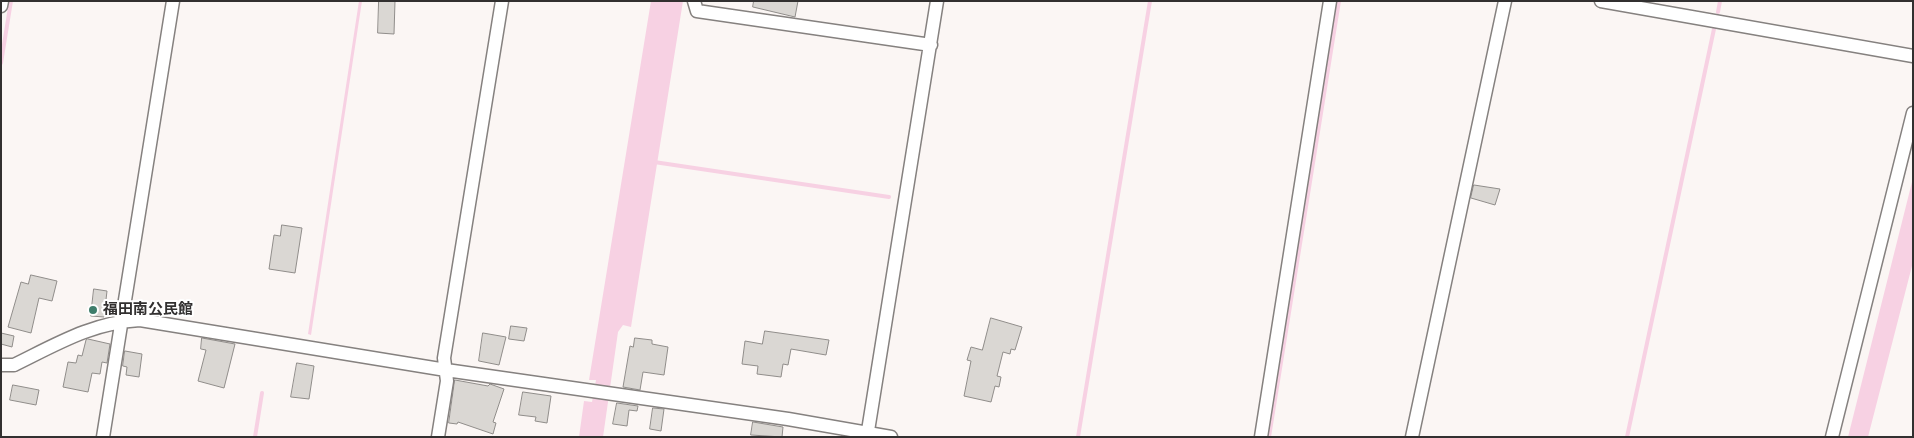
<!DOCTYPE html>
<meta charset="utf-8">
<style>
body{margin:0}
#map{position:relative;width:1914px;height:438px;overflow:hidden;background:#fbf6f4;font-family:"Sofia Sans Condensed",sans-serif}
canvas{display:block}
.frame{position:absolute;inset:0;border:2px solid #323030;pointer-events:none}
</style>
<div id="map">
<canvas width="1914" height="438"></canvas>
<div class="frame"></div>
</div>
<script>
const ctx = document.querySelector('canvas').getContext('2d');
ctx.lineJoin = 'round';
function fill(path, color) { ctx.fillStyle = color; ctx.fill(path, 'evenodd'); }
function trace(path, color, width, dash) { ctx.strokeStyle = color; ctx.lineWidth = width; ctx.lineCap = dash ? 'butt' : 'round'; ctx.setLineDash(dash || []); ctx.stroke(path); }
function drawText(font, color, halo, rows, align = 'center') {
  ctx.font = font + ' "Sofia Sans Condensed","Noto Sans JP",sans-serif'; ctx.lineWidth = 4; ctx.setLineDash([]); ctx.textBaseline = 'middle'; ctx.strokeStyle = halo; ctx.fillStyle = color; for (const [text, x, y, turn = 0] of rows) {
    ctx.save(); ctx.translate(x, y); ctx.rotate((+turn || 0) * Math.PI / 180); ctx.textAlign = isNaN(turn) ? turn : align; if (halo) ctx.strokeText(text, 0, 0); ctx.fillText(text, 0, 0); ctx.restore();
  }
}
fill(new Path2D(`
 M359,1H362L311,335L308,334Z
 M651,1H683L631,327L623,325L618,332L603,437H579L584,401L592,402L596,380H589Z
 M1913,178V262L1868,437H1848Z`), '#f7d1e3');
trace(new Path2D(`
 M1718,12L1720,1
 M1,63L11,1
 M654,162L889,197
 M255,437L262,393
 M1078,437L1150,1
 M1269,437L1339,1
 M1627,437L1714,29`), '#f7d1e3', 4);
const building = new Path2D(`
 M379,1H395L394,34L378,33Z
 M754,1H798L795,17L753,7Z
 M1474,185L1500,189L1495,205L1471,198Z
 M282,225L302,228L295,273L269,269L274,235L280,236Z
 M31,275L57,281L52,301L39,298L31,333L8,327L21,282L28,284Z
 M94,289L107,291L104,317L91,316Z
 M991,318L1022,327L1015,350L1011,349L1010,354L1003,352L997,376L1001,377L999,387L995,386L991,402L964,396L971,361L967,360L971,347L982,350Z
 M511,326L527,328L524,341L509,339Z
 M765,331L829,340L826,355L791,349L788,365L783,364L781,377L757,374L758,366L742,364L745,341L762,344Z
 M1,333L14,336L12,347L1,344Z
 M483,333L506,337L499,365L479,361Z
 M202,338L235,344L224,388L198,381L206,350L201,349Z
 M635,338L652,340V344L668,347L664,375L643,372L640,390L623,387L630,346L633,347Z
 M88,339L110,344L107,363L102,362L100,374L92,373L88,392L63,387L68,362L76,363L78,355L82,356L86,340Z
 M125,351L142,354L139,377L126,375L127,367L123,366Z
 M297,363L314,366L309,399L291,397Z
 M455,380L488,386L490,384L504,389L493,422L496,423L493,434L458,422L457,424L449,423Z
 M13,385L39,390L36,405L10,400Z
 M523,392L551,396L547,423L535,421L536,417L519,415Z
 M617,403L638,406L637,411L629,410L627,426L613,424Z
 M653,408L664,409L661,431L650,429Z
 M753,422L783,427L782,437L751,435Z`);
fill(building, '#dad7d3');
trace(building, '#908d8a', 1);
const street = new Path2D(`
 M694,1L697,11L931,45
 M1601,1L1913,56
 M1,6L2,1
 M1,365H14C55,345 93,322 140,320L446,370L788,419L891,437
 M103,437L173,1
 M438,437L447,381L444,358L502,1
 M867,437L937,1
 M1261,437L1330,1
 M1412,437L1505,1
 M1832,437L1913,113`);
trace(street, '#85817f', 15);
trace(street, '#fff', 12);
for (const [x, y, r, color] of [
 [93,310,5,"#3e7d6b"]
]) { const dot = new Path2D(); dot.arc(x, y, r, 0, 2 * Math.PI); ctx.fillStyle = color; ctx.fill(dot); trace(dot, '#fff', 2); }
drawText('bold 15px', '#323030', '#fff', [
 ["福田南公民館",103,310]
], 'left');
</script>
